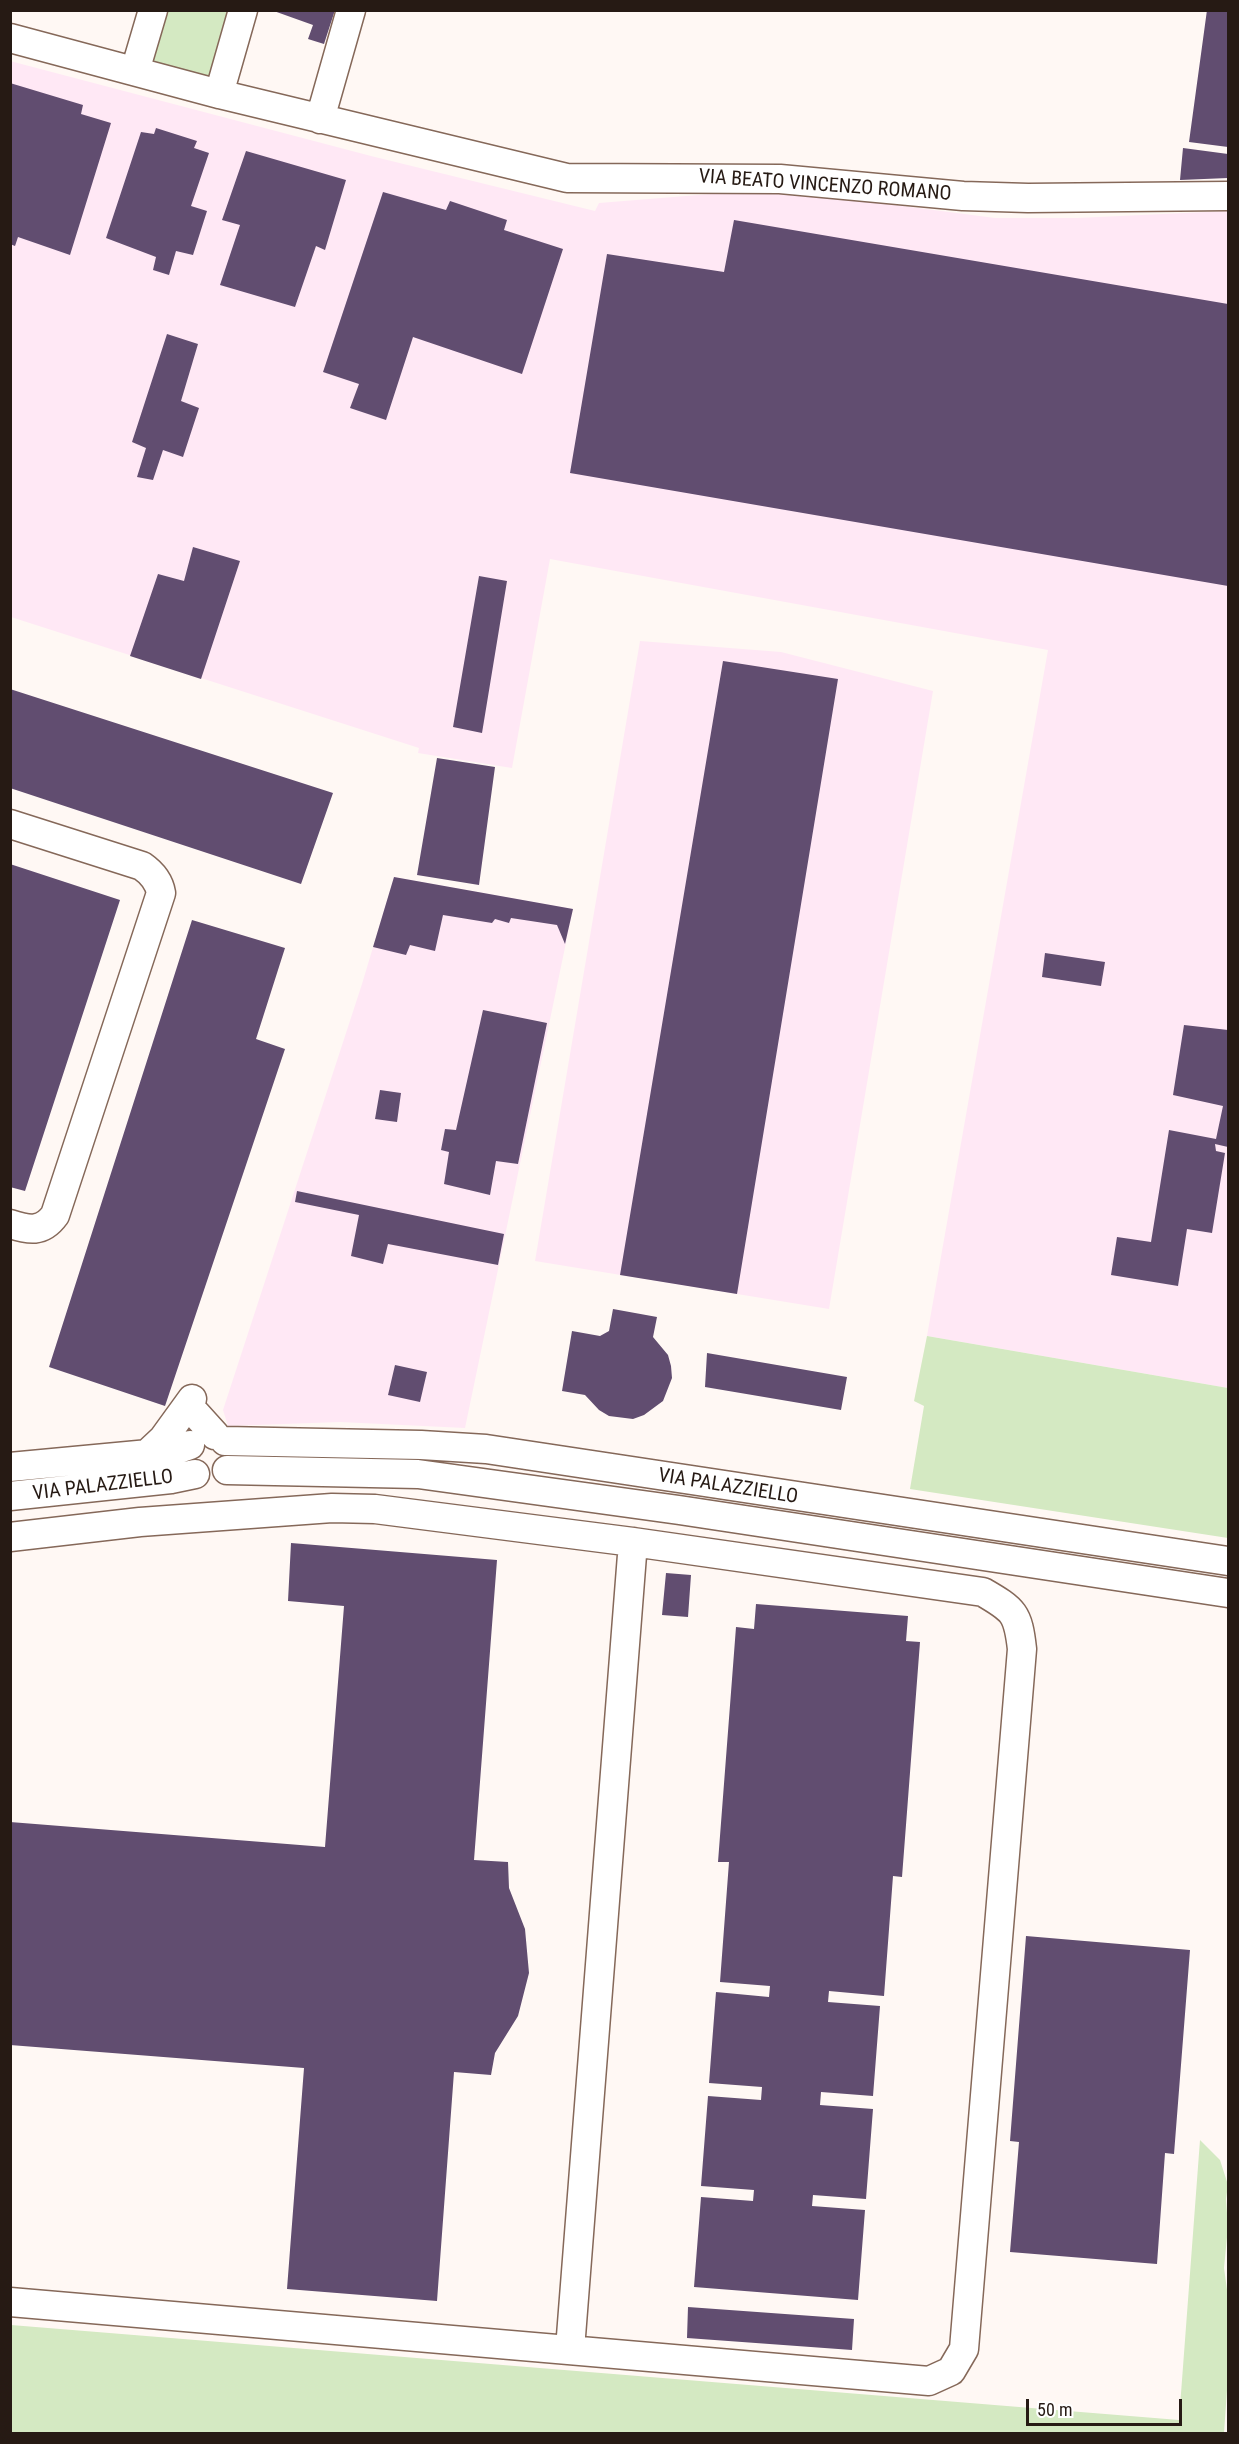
<!DOCTYPE html>
<style>
body{margin:0}
#map{position:relative;width:1239px;height:2444px;overflow:hidden;background:#fff8f4;font-family:"Roboto Condensed",sans-serif}
canvas{display:block}
.frame{position:absolute;inset:0;border:12px solid #261a14;pointer-events:none}
.scale{position:absolute;left:1026px;top:2399px;width:156px;height:27px;box-sizing:border-box;border:3px solid #261a14;border-top:0;padding-left:8px;font-size:18px;line-height:21px;white-space:nowrap;color:#261a14;-webkit-text-stroke:4px #fff;paint-order:stroke}
</style>
<div id="map">
<canvas width="1239" height="2444"></canvas>
<div class="frame"></div>
<div class="scale">50 m</div>
</div>
<script>
const ctx = document.querySelector('canvas').getContext('2d');
ctx.lineJoin = 'round';
function fill(path, color) { ctx.fillStyle = color; ctx.fill(path, 'evenodd'); }
function trace(path, color, width, dash) { ctx.strokeStyle = color; ctx.lineWidth = width; ctx.lineCap = dash ? 'butt' : 'round'; ctx.setLineDash(dash || []); ctx.stroke(path); }
function drawText(font, color, halo, rows, align = 'center') {
  ctx.font = font + ' "Roboto Condensed",sans-serif'; ctx.lineWidth = 6; ctx.setLineDash([]); ctx.textBaseline = 'middle'; ctx.strokeStyle = halo; ctx.fillStyle = color; for (const [text, x, y, turn = 0] of rows) {
    ctx.save(); ctx.translate(x, y); ctx.rotate((+turn || 0) * Math.PI / 180); ctx.textAlign = isNaN(turn) ? turn : align; if (halo) ctx.strokeText(text, 0, 0); ctx.fillText(text, 0, 0); ctx.restore();
  }
}
fill(new Path2D(`
 M10,61L371,156L595,211L599,203L748,191H788L995,218H1077L1228,211V1388L927,1336L1048,650L550,559L512,768L418,753L419,748L11,617Z
 M640,641L781,652L933,691L829,1309L535,1261Z
 M394,877L573,909L465,1428L340,1422L228,1426L223,1410L362,984Z`), '#ffe8f5');
fill(new Path2D(`
 M160,11H234L213,81L145,60Z
 M927,1336L1228,1388V1538L910,1489L924,1406L914,1401Z
 M1200,2140L1220,2160L1228,2185L1226,2199L1228,2227L1224,2268L1228,2297V2376L1224,2433H11V2325L1179,2420Z`), '#d4e9c2');
fill(new Path2D(`
 M271,10H335L324,44L308,39L313,25Z
 M1207,10H1228V147L1189,142Z
 M10,83L83,105L81,114L111,123L70,255L18,237L15,246L10,244Z
 M156,128L197,141L194,148L209,153L191,206L207,211L193,255L176,251L169,275L153,270L156,257L106,238L141,132L154,134Z
 M1183,148L1228,154V178L1180,180Z
 M246,151L346,180L325,250L316,246L295,307L220,285L240,225L222,220Z
 M383,192L446,210L450,201L507,220L504,230L563,249L522,374L413,337L386,420L350,408L359,384L323,372Z
 M734,220L1228,304V586L570,473L607,254L724,272Z
 M167,334L198,344L181,401L199,408L183,457L163,450L153,480L137,477L146,448L132,442Z
 M193,547L240,561L201,679L130,656L158,574L184,581Z
 M479,576L507,581L482,733L453,727Z
 M723,661L838,679L737,1294L620,1275Z
 M10,689L333,793L301,884L10,788Z
 M437,758L495,767L479,885L417,875Z
 M10,864L120,900L25,1191L10,1187Z
 M394,877L573,909L565,944L557,925L511,918L509,923L495,919L492,923L443,915L435,951L410,945L406,955L373,947Z
 M192,920L285,948L256,1039L285,1049L165,1406L49,1367Z
 M1045,953L1105,962L1101,986L1042,977Z
 M483,1010L547,1023L518,1164L496,1161L490,1195L444,1184L449,1152L441,1150L445,1129L456,1130Z
 M1184,1025L1228,1030V1147L1215,1144L1216,1151L1225,1153L1212,1233L1187,1229L1178,1286L1111,1275L1117,1237L1151,1242L1169,1130L1216,1139L1223,1106L1173,1095Z
 M380,1090L401,1093L397,1122L375,1119Z
 M297,1191L504,1234L498,1265L388,1244L383,1264L351,1256L359,1215L295,1202Z
 M613,1309L657,1317L653,1337L668,1355L671,1366L672,1378L663,1401L644,1415L633,1419L609,1416L599,1410L585,1395L562,1391L572,1331L600,1336L609,1331Z
 M707,1353L847,1377L841,1410L705,1387Z
 M395,1365L427,1372L420,1402L388,1395Z
 M291,1543L497,1560L474,1860L508,1862L509,1888L525,1929L529,1973L518,2016L495,2053L491,2075L454,2072L437,2301L287,2289L304,2068L10,2045V1822L325,1847L344,1606L288,1601Z
 M666,1573L691,1575L688,1617L662,1615Z
 M756,1604L908,1616L906,1641L920,1642L902,1877L893,1876L884,1996L829,1991L828,2002L880,2006L873,2096L821,2092L820,2105L873,2109L866,2199L813,2195L812,2206L865,2210L858,2300L694,2287L701,2197L753,2201L754,2190L701,2186L708,2096L761,2100L762,2087L709,2083L716,1992L769,1997L770,1986L720,1982L729,1862H718L736,1627L754,1629Z
 M1026,1936L1190,1950L1174,2154L1165,2153L1157,2264L1010,2252L1019,2142L1010,2141Z
 M688,2307L854,2319L852,2350L687,2338Z`), '#614d70');
const minor = new Path2D(`
 M10,38L219,94L567,178L780,179L963,196L1028,198L1228,196
 M135,71L153,10
 M219,94L243,10
 M320,119L351,10
 M10,824L142,866C152,873 159,881 161,893L55,1215C42,1233 29,1230 10,1224
 M196,1414L215,1435
 M225,1441L421,1445L486,1449L1228,1561
 M147,1454L163,1439L192,1399
 M10,1467L170,1452L190,1445
 M227,1470L418,1474L679,1510L1228,1593
 M10,1496L171,1479L195,1474
 M10,1537L140,1522L332,1508L375,1509L633,1542L983,1592C1014,1610 1018,1613 1022,1649L964,2349L951,2371L929,2381L10,2302
 M570,2349L633,1542`);
trace(minor, '#856859', 31);
trace(minor, '#fff', 28);
drawText('20px', '#261a14', '#fff', [
 ["VIA BEATO VINCENZO ROMANO",825,186,4],
 ["VIA PALAZZIELLO",103,1486,-7],
 ["VIA PALAZZIELLO",728,1487,9]
]);
</script>
